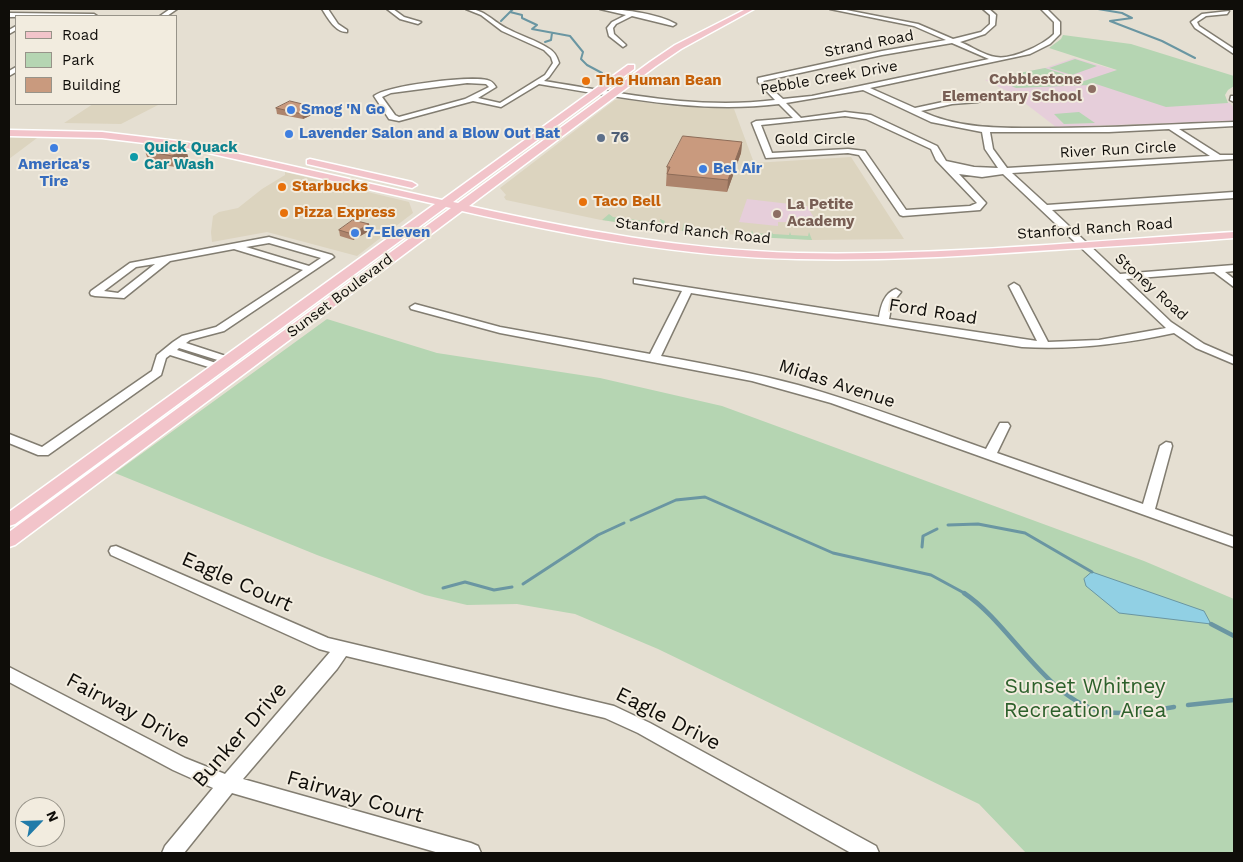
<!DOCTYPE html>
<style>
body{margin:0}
#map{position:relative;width:1243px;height:862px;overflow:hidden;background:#e5dfd2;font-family:"Work Sans",sans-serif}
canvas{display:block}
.frame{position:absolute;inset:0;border:10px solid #0f0d09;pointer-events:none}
.legend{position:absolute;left:15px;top:15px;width:162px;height:90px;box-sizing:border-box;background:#f2ecdf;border:1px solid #979389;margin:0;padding:6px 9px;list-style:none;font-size:15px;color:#0f0d09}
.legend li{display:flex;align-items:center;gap:10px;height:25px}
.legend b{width:25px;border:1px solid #979389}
.north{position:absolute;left:15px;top:797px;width:50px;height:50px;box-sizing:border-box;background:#f2ecdf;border:1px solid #979389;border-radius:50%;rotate:66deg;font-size:14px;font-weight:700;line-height:20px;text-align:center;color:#0f0d09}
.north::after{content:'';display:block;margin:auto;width:18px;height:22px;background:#217ba9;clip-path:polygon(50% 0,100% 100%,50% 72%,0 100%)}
</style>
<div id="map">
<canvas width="1243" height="862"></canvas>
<div class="frame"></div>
<ul class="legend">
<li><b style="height:6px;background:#f2c4ca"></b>Road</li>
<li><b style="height:14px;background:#b5d5b2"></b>Park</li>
<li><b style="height:14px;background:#c99a7e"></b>Building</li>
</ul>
<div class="north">N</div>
</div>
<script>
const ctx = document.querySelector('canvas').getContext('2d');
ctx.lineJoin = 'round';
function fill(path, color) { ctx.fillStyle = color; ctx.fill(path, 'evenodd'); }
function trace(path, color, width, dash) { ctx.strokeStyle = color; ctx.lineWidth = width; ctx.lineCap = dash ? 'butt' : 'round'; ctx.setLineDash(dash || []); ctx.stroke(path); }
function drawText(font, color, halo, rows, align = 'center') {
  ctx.font = font + ' "Work Sans",sans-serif'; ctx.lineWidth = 4; ctx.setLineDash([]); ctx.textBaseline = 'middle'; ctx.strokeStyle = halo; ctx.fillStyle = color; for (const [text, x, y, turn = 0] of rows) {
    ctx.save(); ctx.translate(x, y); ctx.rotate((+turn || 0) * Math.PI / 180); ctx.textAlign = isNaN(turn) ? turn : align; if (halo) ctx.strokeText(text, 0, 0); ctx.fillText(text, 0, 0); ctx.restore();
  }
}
fill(new Path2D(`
 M622,99L672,106L734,109L754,163L851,157L904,239L812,240L682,231L601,220L506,200L504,197L506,195L500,188L615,100Z
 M93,104H160L121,124L64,123Z
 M9,137L37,138L9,159Z
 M285,172L409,202L413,213L357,256L267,232L212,242L211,232L213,216L219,212L238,208L262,189L285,175Z`), '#dcd4bf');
fill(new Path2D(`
 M1074,58L1230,103L1234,108V121L1056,127L1013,94L985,80L1045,68Z
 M747,199L807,206L817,223L778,222V226L739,222Z`), '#e6ceda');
fill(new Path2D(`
 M1063,35L1131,44L1234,76V86L1228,90L1225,95L1228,103L1166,107L1093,83L1090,85L1016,88L993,78L1045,68L1073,77L1070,78L1081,82L1117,70L1049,48L1061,39Z
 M1075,59L1097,66L1072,75L1049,68Z
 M1079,112L1095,123L1064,124L1054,114Z
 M609,214L613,217L661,223L660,219L665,221L662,229L602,220Z
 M684,223L687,224L686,227L723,231L724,228H726L724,235L682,231Z
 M736,229L738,232L751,233L752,230L753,233L770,234L771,231L773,234L789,235L790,232L791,235L808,236L809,232L812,240L735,236Z
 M327,319L437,353L600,378L722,406L1144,561L1234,599V853H1026L979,804L658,649L575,614L517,604L467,605L425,595L317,555L115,473Z`), '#b5d5b2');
const water = new Path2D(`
 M1092,572L1204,611L1211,624L1119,613L1086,586L1084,579Z`);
fill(water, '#91d0e4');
trace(water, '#6a96a2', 1);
trace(new Path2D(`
 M1098,9L1122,13L1132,18L1110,21L1162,41L1195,58
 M510,12L522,15V18L537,25L532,29L570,36L583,52L581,59L587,65L602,73
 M501,21L513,9
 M545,42L551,40L552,33`), '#6a96a2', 2);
trace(new Path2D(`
 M631,520L676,500L705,497L833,553L931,575L966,594
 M948,525L978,524L1025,533L1092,572
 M922,547L923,536L937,529
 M523,584L598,535L624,523
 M443,588L465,582L494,590L512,587`), '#6a96a2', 3);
trace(new Path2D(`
 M964,593C1011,624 1049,704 1106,712C1128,715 1152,711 1174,707
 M1211,624L1234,636
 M1188,705L1234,700`), '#6a96a2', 4.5);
const minor = new Path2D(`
 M170,9H177L167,16H160Z
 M322,9H328L338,24L347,30V32C335,32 328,18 322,9Z
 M387,9H393L404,17L421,22L418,24L400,19Z
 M466,9C484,8 493,22 508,29C521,36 536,40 548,48C554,51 557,56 559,63L549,77L544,81C621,93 697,110 775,100L758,82V78L882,51L946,40L914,26L830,9H841L918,24L953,39L981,32L990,24V15L983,9H989L996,15L995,25L985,34L960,42C971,46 985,56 996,57C1012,60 1043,45 1054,34V22L1041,9H1047L1060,22V34L1050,44L1030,54L870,88L915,108L952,100L981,98L982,100L978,102L952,104L921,111C961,130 1005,128 1048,128C1110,128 1172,124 1234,122V126L1179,129L1220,155H1234V159L1012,173L1047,205L1234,192V198L1052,210L1120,274L1234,265V271L1225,272L1234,279V287L1214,272L1126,279L1171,322L1204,344L1234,357V364L1196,348L1174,333C1123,344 1074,350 1022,347L691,293L661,356C707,364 753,373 798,385C862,403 924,427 986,449L1000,423H1008L1010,426L997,453L1143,504L1160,446L1166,442L1171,443L1172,446L1155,509L1234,537V547L831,403L752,381L500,333L411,309L410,307L415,304L500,327L650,354L682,291L634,283V279L879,317C881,306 884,293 896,289L901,292L892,303L889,319L1037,341L1009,286L1014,283L1019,286L1048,342L1099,340L1166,328L1003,174L982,177L959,174L986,203L980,210L903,216L900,215L859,155L848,153L766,158L752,123L756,121L793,118L779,104C698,114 619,97 539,84L501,107L473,101L399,121L389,119L374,96C388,85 469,76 487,80C492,81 494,84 496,87L478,98L500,103L545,75L553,63L551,57L544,50L502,31L481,15ZM952,43L989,59L812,96L783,99L763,81L882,55ZM467,83L486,84L489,87L465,99L399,117L395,115L382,97L391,93ZM863,90L931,122L982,132L985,149L998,168L974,167L946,161L937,146L871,115L845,112L801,118L786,103ZM845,116L866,119L931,149L936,160L977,203L970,206L906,210L865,151L848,149L772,153L761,125ZM1169,129L1210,156L1007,168L993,149L990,132H1109Z
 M600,9C619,8 660,14 676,24L673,26L632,16L616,24L613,28L614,34L626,45L623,47L609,36L607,28L612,22L626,15Z
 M1229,11L1227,14L1206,16L1197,22L1199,26L1234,49V54L1195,28L1191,22L1202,14Z
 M9,13L94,14L97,16L9,17Z
 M16,26V30L9,34V30Z
 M16,67V72L9,76V71Z
 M1231,96H1234V102L1230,100Z
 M269,237L332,255L334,257L224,331L190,340L186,343L232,358L234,360L232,362H224L179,348L177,350L222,365L224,367L218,370L170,355L166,358L161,375L48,455H38L9,443V434L42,447L152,371L157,355L173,342L182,336L216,327L303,270L234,249L170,261L124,298L95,296L91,295L90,293L91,291L130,263ZM269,243L321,258L309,266L246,247ZM155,264L118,293L104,291L136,267Z
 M116,546L328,638L614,706L650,723L876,846L879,853H851L638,733L605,718L346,656L337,669L243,779L471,843L478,846L481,853H439L232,793L184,853H162L165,846L213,788L173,770L9,682V667L185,758L225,774L330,652L319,649L111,555L109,551L111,547Z`);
const major = new Path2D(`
 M746,9H754L681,49L656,66L469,206C577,230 686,250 798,253C943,256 1089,241 1234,232V238C1173,243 1112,246 1051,250C967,256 883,261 798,259C684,257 572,236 462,211L15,545L9,547V532L451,208L446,207L15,524L9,526V512L435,204L186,148L102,138L9,136V130L102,132L186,142L442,200L628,65H634V69L453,202L458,203L650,62L675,45Z
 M310,159L412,182L417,185L412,188L307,164V160Z`);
trace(minor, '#827d71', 3);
trace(major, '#fff', 3);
fill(minor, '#fff');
fill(major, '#f2c4ca');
fill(new Path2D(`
 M315,107L316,113L303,119L277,114L276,108Z
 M742,142L741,153L727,192L666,186L667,167Z
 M146,144L189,160L176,167L149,163L145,151Z
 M339,230H371L353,240L340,236Z`), '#ad846c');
fill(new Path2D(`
 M315,107L316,113L303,119L302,114Z
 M742,142L741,153L727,192L728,180Z
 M186,149L189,160L176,167L172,156Z
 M369,224L371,230L353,240L352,234Z`), '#8d6c58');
const building = new Path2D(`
 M290,101L315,107L302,114L276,108Z
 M683,136L742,142L728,180L667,174L670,167H667Z
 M146,144L186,149L172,156L145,151Z
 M353,220L369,224L352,234L339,230Z`);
fill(building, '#c99a7e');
trace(building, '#8d6c58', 1);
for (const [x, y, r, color] of [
 [586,81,5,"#e8710a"],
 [1092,89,5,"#8d6e63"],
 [291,110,5,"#3f7fe0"],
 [289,134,5,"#3f7fe0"],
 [601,138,5,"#5c6f8a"],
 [54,148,5,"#3f7fe0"],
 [134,157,5,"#0f9aa8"],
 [703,169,5,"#3f7fe0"],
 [282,187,5,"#e8710a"],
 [583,202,5,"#e8710a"],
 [284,213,5,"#e8710a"],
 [777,214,5,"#8d6e63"],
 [355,233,5,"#3f7fe0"]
]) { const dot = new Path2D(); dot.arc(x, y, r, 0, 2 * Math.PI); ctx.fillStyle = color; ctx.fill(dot); trace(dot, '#f2ecdf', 2); }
drawText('15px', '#0f0d09', '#f2ecdf', [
 ["Strand Road",869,44,-11],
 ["Pebble Creek Drive",829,78,-10],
 ["Gold Circle",815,140],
 ["River Run Circle",1118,150,-3],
 ["Stanford Ranch Road",1095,229,-4],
 ["Stanford Ranch Road",693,231,6],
 ["Stoney Road",1151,287,42],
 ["Sunset Boulevard",340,296,-37]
]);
drawText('bold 15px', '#785e54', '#f2ecdf', [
 ["Cobblestone",1082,80],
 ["Elementary School",1082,97],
 ["La Petite",787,205,"left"],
 ["Academy",787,222,"left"]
], 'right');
drawText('bold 15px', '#c56008', '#f2ecdf', [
 ["The Human Bean",596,81],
 ["Starbucks",292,187],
 ["Taco Bell",593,202],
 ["Pizza Express",294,213]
], 'left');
drawText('bold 15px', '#366cbe', '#f2ecdf', [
 ["Smog 'N Go",301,110],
 ["Lavender Salon and a Blow Out Bat",299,134],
 ["America's",54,165,"center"],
 ["Tire",54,182,"center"],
 ["Bel Air",713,169],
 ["7-Eleven",365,233]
], 'left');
drawText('bold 15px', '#4e5e75', '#f2ecdf', [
 ["76",611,138]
], 'left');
drawText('bold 15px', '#0d838f', '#f2ecdf', [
 ["Quick Quack",144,148],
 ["Car Wash",144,165]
], 'left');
drawText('18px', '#0f0d09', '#f2ecdf', [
 ["Ford Road",933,312,9],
 ["Midas Avenue",837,384,18]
]);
drawText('21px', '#0f0d09', '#f2ecdf', [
 ["Eagle Court",237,582,24],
 ["Fairway Drive",128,711,28],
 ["Eagle Drive",668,719,27],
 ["Bunker Drive",240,735,-49],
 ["Fairway Court",355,797,16]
]);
drawText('21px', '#2d602b', '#f2ecdf', [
 ["Sunset Whitney",1085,687],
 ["Recreation Area",1085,711]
]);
</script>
